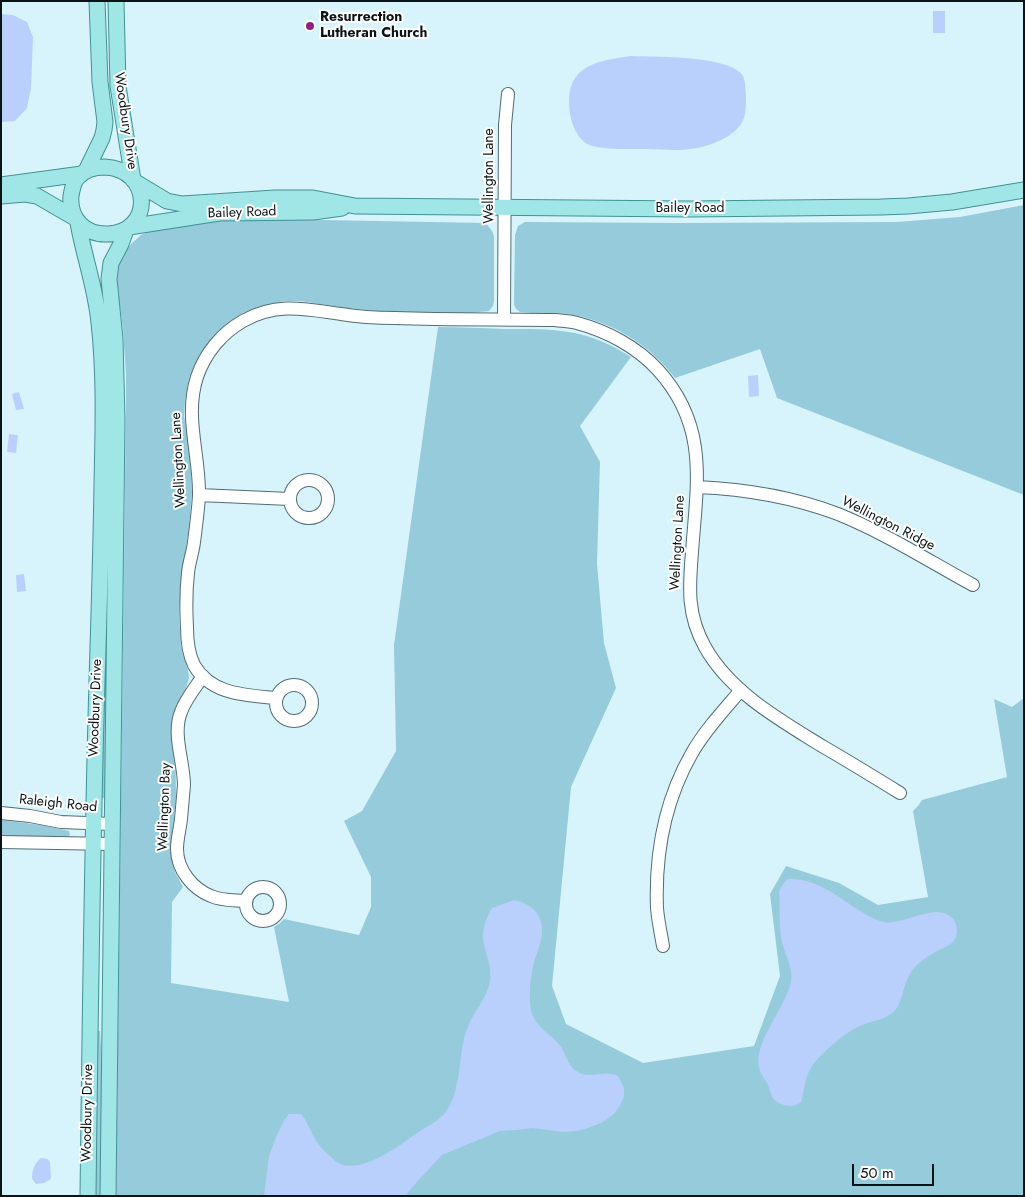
<!DOCTYPE html>
<style>
body{margin:0}
#map{position:relative;width:1025px;height:1197px;overflow:hidden;background:#d7f4fd;font-family:Jost,sans-serif}
canvas{display:block}
.frame{position:absolute;inset:0;border:2px solid #0a1417;pointer-events:none}
.scale{position:absolute;left:852px;top:1164px;width:82px;height:22px;box-sizing:border-box;border:2px solid #0a1417;border-top:0;padding-left:6px;font-size:15px;line-height:18px;white-space:nowrap;color:#0a1417;-webkit-text-stroke:4px #fff;paint-order:stroke}
</style>
<div id="map">
<canvas width="1025" height="1197"></canvas>
<div class="frame"></div>
<div class="scale">50 m</div>
</div>
<script>
const ctx = document.querySelector('canvas').getContext('2d');
ctx.lineJoin = 'round';
function fill(path, color) { ctx.fillStyle = color; ctx.fill(path, 'evenodd'); }
function trace(path, color, width, dash) { ctx.strokeStyle = color; ctx.lineWidth = width; ctx.lineCap = dash ? 'butt' : 'round'; ctx.setLineDash(dash || []); ctx.stroke(path); }
function drawText(font, color, halo, rows, align = 'center') {
  ctx.font = font + ' Jost,sans-serif'; ctx.lineWidth = 4; ctx.setLineDash([]); ctx.textBaseline = 'middle'; ctx.strokeStyle = halo; ctx.fillStyle = color; for (const [text, x, y, turn = 0] of rows) {
    ctx.save(); ctx.translate(x, y); ctx.rotate((+turn || 0) * Math.PI / 180); ctx.textAlign = isNaN(turn) ? turn : align; if (halo) ctx.strokeText(text, 0, 0); ctx.fillText(text, 0, 0); ctx.restore();
  }
}
fill(new Path2D(`
 M1024,205V495L777,398L760,349L675,378C649,344 610,320 567,314C551,312 536,314 520,312L516,309L514,305L515,235L518,226L525,222L679,223L897,222L960,217Z
 M268,219L486,223L492,231L494,236V301L493,306L489,311L471,313L386,312L347,308L300,301H285L269,304L243,313L227,324L210,340L198,357L189,378L185,401L184,416L189,444L191,470L192,493L189,527L181,581L179,615L181,646L184,658L188,670L189,678L186,688L175,710L176,798L171,850L175,872L183,887L172,902L171,983L289,1002L274,927L280,923L284,919L359,935L371,907V877L344,821L362,811L396,751L394,645L438,327C460,327 482,328 504,329C555,329 586,328 631,357L580,426L600,462L597,564L604,643L616,688L571,787L552,986L566,1024L643,1063L754,1046L780,976L770,894L786,866L839,883L878,905L928,897L913,811L918,806L922,800L1007,777L994,699L1012,707L1024,698V1196H116L126,407V374L123,329L120,306L116,282L117,267L121,257L131,244L141,235L152,230L187,221Z
 M103,680H108L106,783L105,798H100Z
 M1,820L41,825L69,831L70,835L67,837L1,836Z
 M96,1031H100L103,1084L101,1196H94Z`), '#96cbdb');
fill(new Path2D(`
 M933,11H945V33H933Z
 M1,14L13,15L27,22L33,37L31,88L27,108L15,121L1,122Z
 M630,56C653,57 731,55 743,76C746,82 745,89 746,95C746,102 746,111 744,118C738,136 709,147 691,149C677,151 661,149 646,149C630,149 604,150 589,145C581,141 576,133 573,125C570,118 569,107 569,99C571,63 601,61 630,56Z
 M758,375L759,396L749,397L748,376Z
 M19,392L24,409L16,410L12,394Z
 M9,434L18,435L16,453L7,452Z
 M24,574L26,591L17,592L16,575Z
 M788,879C815,878 836,895 857,909C865,914 874,920 884,922C902,926 934,903 950,916C958,922 960,936 952,943C948,946 943,948 939,950C930,955 920,961 914,968C908,975 904,987 902,996C900,1000 899,1006 896,1009C887,1020 874,1020 862,1025C847,1031 822,1052 812,1066C806,1074 804,1091 801,1102C795,1107 787,1107 779,1103C771,1099 771,1092 768,1085C765,1079 760,1074 759,1067C753,1044 786,1006 791,982C794,967 783,952 781,937C779,922 780,906 779,891L783,884Z
 M514,900C531,903 544,915 542,934C541,945 535,956 533,967C530,980 528,1004 533,1016C538,1028 551,1035 559,1044C566,1053 567,1066 578,1072C591,1080 605,1069 618,1076L624,1088V1096L621,1104L614,1114L601,1123L588,1128L577,1131L563,1132L533,1128L517,1130L500,1131L442,1155L415,1184L405,1196H264L269,1156L276,1137L285,1119L289,1114H298L302,1115C308,1123 311,1133 317,1142C321,1148 327,1153 332,1158C334,1160 336,1162 338,1163C361,1175 399,1146 417,1133C429,1125 442,1120 449,1107C462,1083 458,1054 467,1029C473,1012 487,999 490,981C493,964 482,949 483,933C484,924 488,915 492,908Z
 M41,1158L48,1159L50,1162L51,1179L44,1183L36,1184L32,1179C32,1170 34,1164 41,1158Z`), '#b9cffc');
const minor = new Path2D(`
 M504,319L505,125L508,94
 M290 499a19 19 0 1 1 38 0a19 19 0 1 1-38 0Z
 M697,487C745,489 793,497 838,514C885,533 929,561 973,585
 M199,495L290,499
 M203,676C195,688 185,700 181,712C172,734 184,762 184,785C183,796 182,808 181,819C180,829 177,839 177,849C177,870 193,889 211,896C222,901 234,900 245,901
 M276 703a18 18 0 1 1 36 0a18 18 0 1 1-36 0Z
 M276,698C246,695 211,695 194,665C188,653 187,640 187,627C186,609 186,591 188,573C189,562 193,552 194,542C196,527 198,511 199,496C200,455 184,417 197,377C205,353 222,333 243,321C277,302 305,309 341,314C359,317 377,318 395,318C449,320 502,319 555,320C562,321 570,321 577,323C607,331 637,347 658,370C709,426 697,483 692,552C689,588 687,615 705,647C730,692 780,720 822,746C848,761 874,777 900,793
 M1,813L30,816L61,822L112,824
 M1,842L112,844
 M246 904a17 17 0 1 1 34 0a17 17 0 1 1-34 0Z
 M663,946C661,934 658,921 657,908C655,855 665,800 692,753C705,730 724,710 741,690`);
const major = new Path2D(`
 M116,1L118,86L133,180
 M105,167C152,169 154,232 108,234C85,235 69,219 71,196C72,190 73,183 77,178C84,170 95,167 105,167Z
 M86,171L102,138L104,130L105,122L100,82L97,1
 M137,183L167,201L182,204L275,198H313L355,206L690,209L881,207L908,206L952,202L1024,190
 M1,185L82,174
 M1,196L25,194L37,196L75,218
 M78,223C84,257 96,289 99,323C105,377 103,431 102,485C101,550 99,616 97,681C92,853 90,1024 88,1196
 M129,227L219,213L313,212L342,208
 M108,1196L117,420L115,339L109,279L111,263L121,244L126,230`);
trace(minor, '#526c74', 14);
trace(major, '#429194', 17);
trace(minor, '#fff', 12);
trace(major, '#a0e6e7', 15);
for (const [x, y, r, color] of [
 [310,26,5,"#8e2184"]
]) { const dot = new Path2D(); dot.arc(x, y, r, 0, 2 * Math.PI); ctx.fillStyle = color; ctx.fill(dot); trace(dot, '#fff', 2); }
drawText('bold 14px', '#0a1417', '#fff', [
 ["Resurrection",320,18],
 ["Lutheran Church",320,34]
], 'left');
drawText('14px', '#0a1417', '#fff', [
 ["Woodbury Drive",125,121,82],
 ["Wellington Lane",490,176,-90],
 ["Bailey Road",690,209],
 ["Bailey Road",242,213,-2],
 ["Wellington Lane",179,460,-93],
 ["Wellington Ridge",888,524,27],
 ["Wellington Lane",678,543,-87],
 ["Woodbury Drive",96,708,-88],
 ["Raleigh Road",58,804,6],
 ["Wellington Bay",165,807,-88],
 ["Woodbury Drive",88,1113,-89]
]);
</script>
